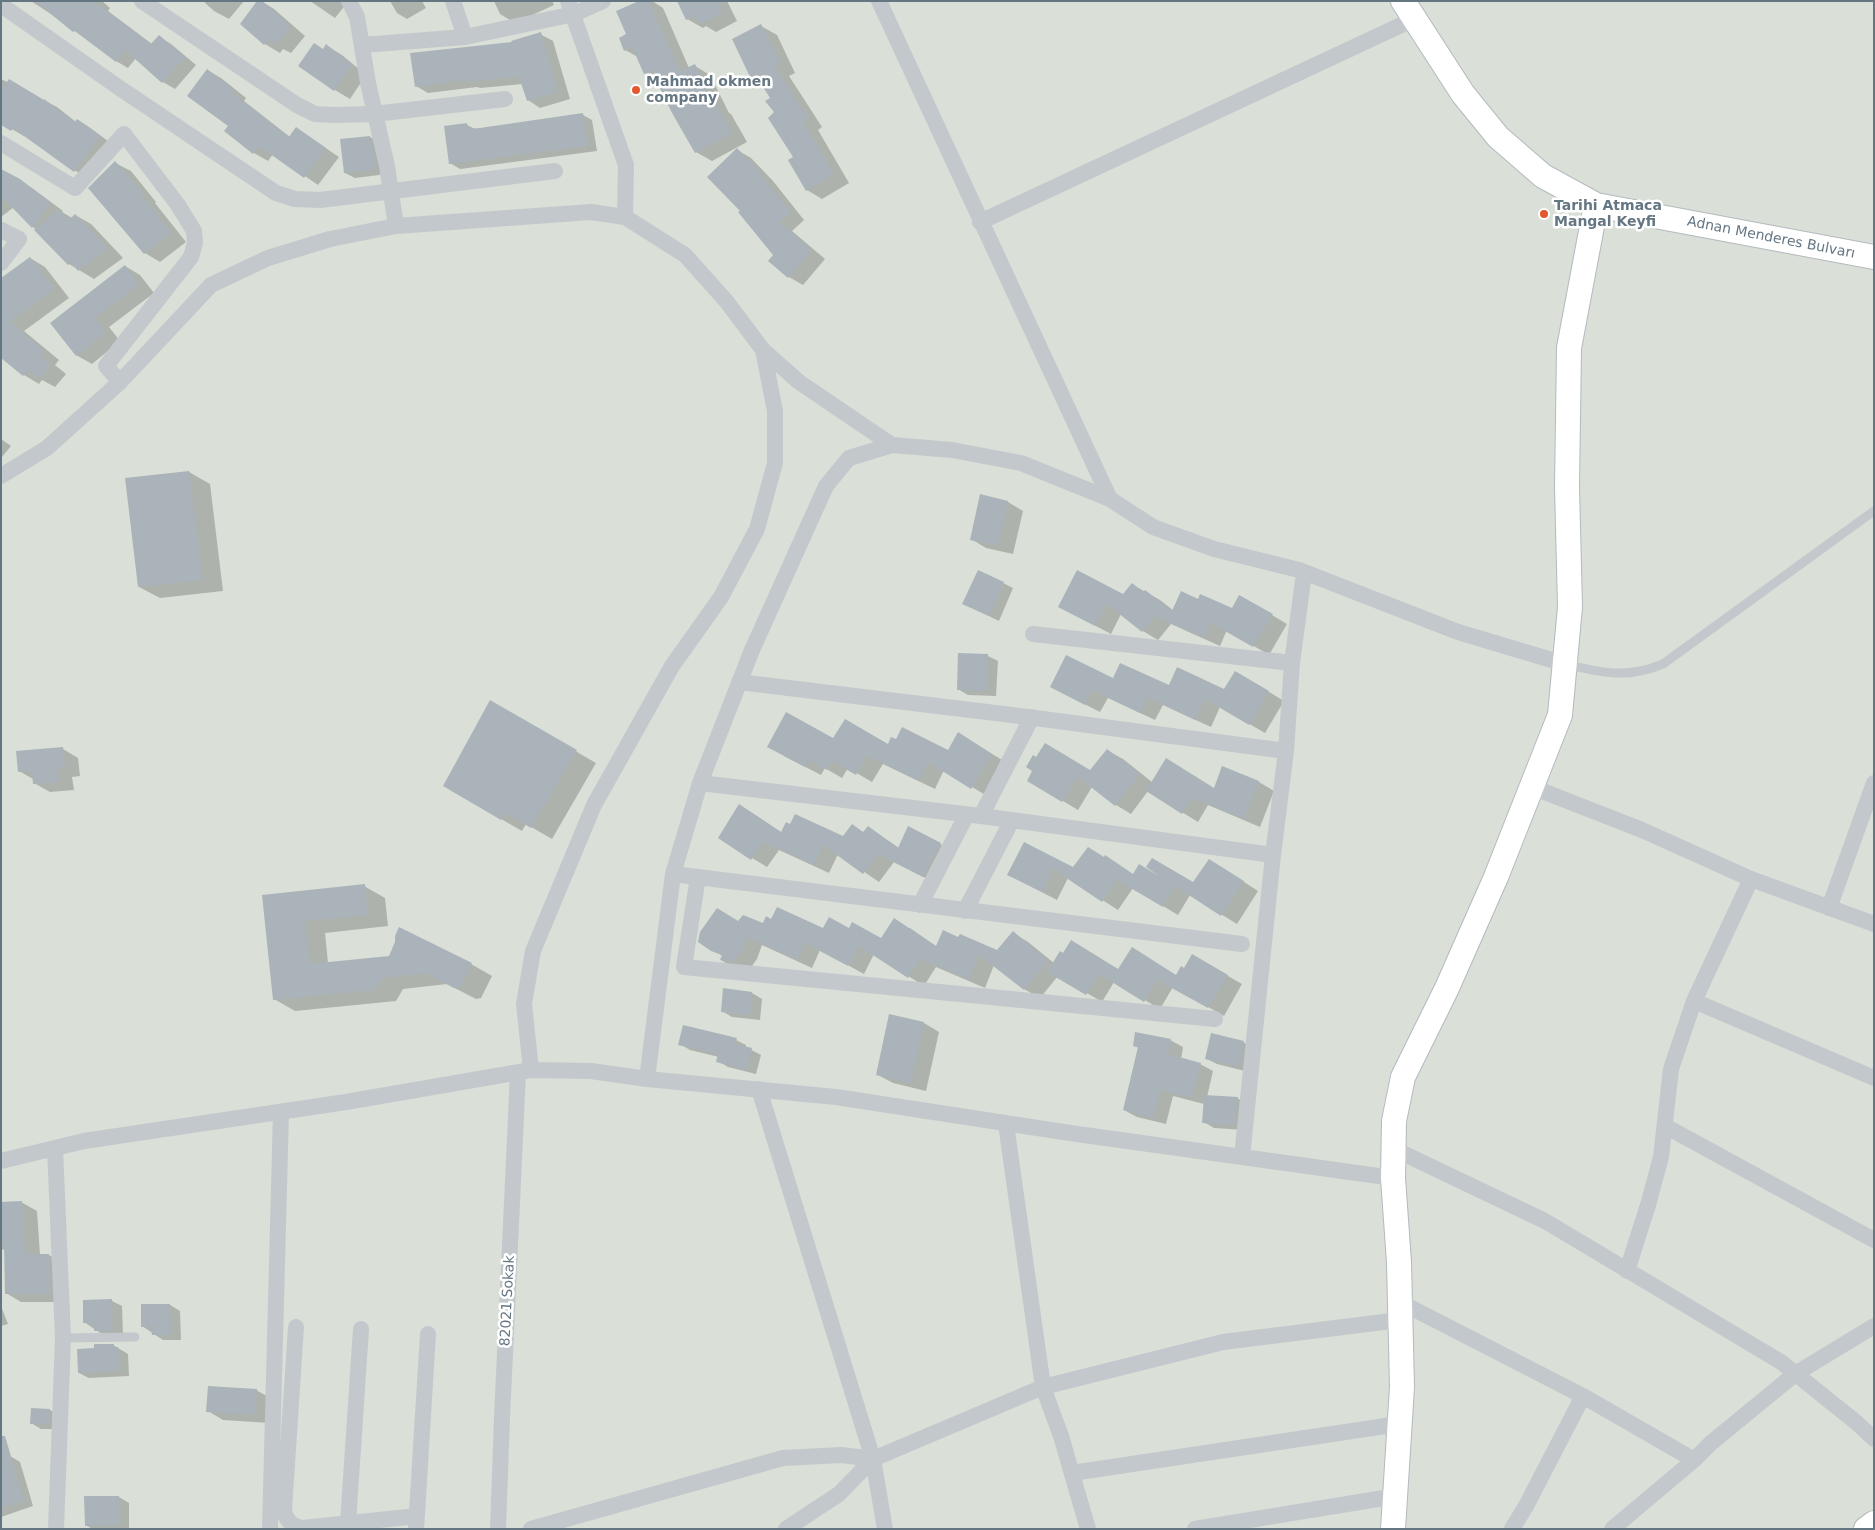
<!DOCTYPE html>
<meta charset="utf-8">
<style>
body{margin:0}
#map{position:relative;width:1875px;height:1530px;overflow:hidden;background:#fafaf8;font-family:"DejaVu Sans",sans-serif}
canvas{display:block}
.frame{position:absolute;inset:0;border:2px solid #657683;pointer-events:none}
</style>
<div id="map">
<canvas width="1875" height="1530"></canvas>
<div class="frame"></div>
</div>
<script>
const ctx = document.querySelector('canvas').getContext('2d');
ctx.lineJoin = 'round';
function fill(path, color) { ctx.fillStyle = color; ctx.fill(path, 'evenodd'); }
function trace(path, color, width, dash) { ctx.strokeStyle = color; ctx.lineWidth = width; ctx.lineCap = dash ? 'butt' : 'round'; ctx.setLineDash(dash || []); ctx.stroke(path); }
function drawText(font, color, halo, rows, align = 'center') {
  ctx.font = font + ' "DejaVu Sans",sans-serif'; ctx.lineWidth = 5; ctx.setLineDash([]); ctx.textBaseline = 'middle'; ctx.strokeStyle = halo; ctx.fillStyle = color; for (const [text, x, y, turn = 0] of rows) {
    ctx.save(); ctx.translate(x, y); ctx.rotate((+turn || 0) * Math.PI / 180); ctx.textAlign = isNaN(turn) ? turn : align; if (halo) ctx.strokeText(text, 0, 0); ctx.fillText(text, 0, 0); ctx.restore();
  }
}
fill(new Path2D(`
 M1,1H1874V1529H1Z`), '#dadfd7');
fill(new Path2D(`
 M31,1H102L110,8L108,11L152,44L159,37L171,44L196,65L175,89L163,82L136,58L128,68L116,61L57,18Z
 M203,1H244L229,19L214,11Z
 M261,1L274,9L305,36L291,53L283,49L280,53L265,44L241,24Z
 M310,1H344L347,3L335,18Z
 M390,1H422L426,8L407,19L397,13Z
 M494,1H552L554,5L515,23L500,14Z
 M642,1H652L663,8L689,68L695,66L710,75L729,113L731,114L747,142L712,161L696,152L658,81L645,74L638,57L625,50L628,35Z
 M678,1H727L737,21L716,32L706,26L703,28L687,19Z
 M761,26L777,35L795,73L789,76L822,127L818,130L849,183L822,199L807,190L776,112L772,98L762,84L752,78Z
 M540,34L553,41L570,99L540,108L528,100L523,84L480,88L477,87L428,93L416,86L514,43Z
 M327,46L342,55L366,75L350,99L335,90L324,50Z
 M207,70L221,78L246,98L244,101L290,137L296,128L339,157L318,185L273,154L268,161L254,153L225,131L230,125Z
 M1,79L57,107L76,122L78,120L89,127L112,144L86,178L24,135V136L1,123Z
 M583,115L592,120L597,151L460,169L450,163L467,125L475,129Z
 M370,137L380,143L387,174L355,178L345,173Z
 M737,150L751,158L773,181L804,220L792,231L825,259L803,285L789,277L770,261L775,255L741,211Z
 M115,163L131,171L156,202L155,203L186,242L160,262L145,253Z
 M1,170L32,188L63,211L62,212L72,218L75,215L91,224L123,258L94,279L69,264L14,207L1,217Z
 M30,258L45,267L69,298L24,331L59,360L55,365L66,374L55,387L42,380L39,384L24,375L1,356V283Z
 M125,266L140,275L154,293L109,327L120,341L92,364L76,355L52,324Z
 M1,439L11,446L1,458Z
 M189,472L210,484L223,591L160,598L139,587Z
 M981,496L1008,502L1023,511L1013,554L986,548L971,539Z
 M1003,583L1013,588L999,621L964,604Z
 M1133,585L1160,600L1174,611L1198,600L1232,610L1240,596L1287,624L1269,655L1227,630L1220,646L1171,624L1158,640L1143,631L1121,614L1111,634L1075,615L1124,596Z
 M988,656L998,661L996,696L968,695L958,689Z
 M1114,680L1169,687L1225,691L1251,681L1284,701L1265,733L1220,707L1211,727L1163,705L1155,720L1108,698L1100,712L1051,687Z
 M491,702L596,763L552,839L526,824L522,831L444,786Z
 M834,739L948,751L974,743L1007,763L987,796L944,770L935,789L883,764L872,782L848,768L842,778L825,768L821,775L784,756Z
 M63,749L78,758L80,776L72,777L74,790L50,792L34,783L33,779L19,771Z
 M1108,751L1123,759L1152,782L1215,789L1223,768L1259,782L1274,791L1260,827L1208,805L1198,822L1148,791L1131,814L1116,805L1092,787L1078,810L1028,780L1090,772Z
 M755,815L782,833L844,838L852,826L864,833L868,827L899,848L940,844L955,853L939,885L894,862L879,882L838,854L829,873L779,850L767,867L719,838Z
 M1025,844L1074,869L1105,857L1134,875L1194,884L1224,869L1258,891L1237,924L1190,895L1178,915L1133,888L1118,910L1068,878L1057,900L1024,883Z
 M364,886L385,898L388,926L325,933L328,963L471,964L492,976L481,998L476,999L447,984L403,989L396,1001L295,1011L274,999L263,896Z
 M739,922L824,930H849L882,939L910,928L937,947L997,952L1013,933L1028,942L1054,963L1177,976L1185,969L1193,956L1242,984L1224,1016L1173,987L1160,1009L1114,982L1102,1002L1058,976L1040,998L1024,989L994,965L985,988L936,967L924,986L874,954L864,974L820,950L812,968L762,945L757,959L749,970L736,969L721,960L723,956L712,950Z
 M724,990L752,993L762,999L760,1020L732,1017L722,1011Z
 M890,1016L924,1023L939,1032L926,1091L893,1083L878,1075Z
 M736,1040L746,1045V1047L761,1055L756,1074L728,1067L718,1061L719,1057L690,1050L680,1044Z
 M1170,1040L1183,1047L1181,1059L1200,1064L1213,1071L1207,1097L1237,1098L1247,1104L1245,1130L1214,1128L1204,1122V1104L1173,1096L1166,1124L1137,1117L1124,1110L1139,1048L1134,1046Z
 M1243,1042L1253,1048L1249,1072L1217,1064L1207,1059Z
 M21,1202L37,1211L40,1255H49L64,1264L66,1302H21L6,1293V1249L1,1250V1203Z
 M84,1301H112L122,1306L123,1336H105L84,1322Z
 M170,1305L180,1311L181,1340H163L142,1326Z
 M1,1306L8,1324L1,1326Z
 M113,1345L128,1354L129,1376L89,1378L79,1373L95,1349Z
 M256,1390L272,1399L270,1423L223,1420L208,1411Z
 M32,1409L50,1410L60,1416L59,1429H41L31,1423Z
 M10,1456L20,1462L33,1506L1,1517V1459Z
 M119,1497L129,1503V1529H92L86,1525Z`), '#0003');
fill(new Path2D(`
 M35,1H94L151,44L159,35L185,57L162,83L125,50L116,62L75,31L73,32Z
 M257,1H262L291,27L275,45L268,40L264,45L240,24Z
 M639,1H649L680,71L695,64L714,105L716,104L732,133L695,153L672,113L652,71L644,74L632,47L624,51L619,38L626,34L616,11Z
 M677,1H726L719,5L723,13L700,24L696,16L686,20Z
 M761,24L781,64L775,67L808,118L803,121L834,174L806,191L788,160L793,157L768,118L774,112L765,101L770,98L756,76L751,79L732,39Z
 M541,32L558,92L527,101L519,77L467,82L466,80L415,87L410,53L512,42L511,41Z
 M314,43L323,49L326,44L352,65L334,91L298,66Z
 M207,69L233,89L231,92L289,137L296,127L326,148L304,178L259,146L253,154L224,131L228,126L187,96Z
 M9,79L44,100V99L75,122L77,119L100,136L74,172L13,128L11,131L1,125V91Z
 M583,113L588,146L449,164L444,126L467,123L468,129L480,128Z
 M370,136L377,169L344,173L340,139Z
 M737,148L760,172L759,173L791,212L779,222L812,250L788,278L768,261L773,255L738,212L740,211L707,177Z
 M115,161L142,192L141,194L171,233L144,254L88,188Z
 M1,169L20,179L51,203L32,228L1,196Z
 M59,209L69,220L75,214L108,248L78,271L71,262L68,265L34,230Z
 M30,257L54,289L10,322L44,350L40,356L51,365L39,379L28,370L23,376L1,358V278Z
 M125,265L139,284L95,318L106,332L76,356L50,323Z
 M189,471L203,580L138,587L125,478Z
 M980,494L1008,501L998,546L970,540Z
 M978,570L1004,582L989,616L962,604Z
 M1077,570L1123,594L1132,583L1143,592L1145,590L1172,611L1181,591L1198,599L1200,594L1232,608L1239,595L1273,614L1253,647L1211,623L1204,638L1155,616L1142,632L1107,604L1095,626L1058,607Z
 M958,653L988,654L987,691L957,690Z
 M1066,655L1113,678L1120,663L1169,685L1177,667L1224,689L1235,671L1269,691L1249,725L1205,699L1195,720L1147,697L1140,713L1092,690L1085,705L1050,687Z
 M490,700L577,750L531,828L505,813L501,820L443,786Z
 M786,712L833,738L845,719L888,744L891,737L896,739L902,727L948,750L958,732L992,754L971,789L928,762L919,781L867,756L856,775L832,761L827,770L809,760L805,767L767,747Z
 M1045,743L1090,770L1107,749L1140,774L1115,806L1078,777L1062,802L1027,781L1032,771L1026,767L1033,755L1036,757Z
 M63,747L65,768H58L59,782L33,784L32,771L18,772L16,751Z
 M1166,758L1214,788L1222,766L1259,781L1244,819L1192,798L1182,814L1146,791Z
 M739,804L781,832L786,822L790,824L795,814L843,836L852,824L863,832L868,826L898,848L908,826L941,843L923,877L878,854L863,874L823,845L814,865L763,842L751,860L718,838Z
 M1024,842L1073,867L1088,847L1104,857L1105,855L1133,874L1139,864L1159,876L1146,867L1152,858L1193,882L1209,859L1244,881L1221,916L1175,886L1163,907L1117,880L1102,902L1053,869L1042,892L1007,875Z
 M365,884L368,915L305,921L309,964L389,956L395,942V936L399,927L472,963L460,987L454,988L425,973L382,978L376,990L273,1000L262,895Z
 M777,907L823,928L829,917L849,928L852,922L881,938L894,918L936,946L943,930L958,937L960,934L997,950L1013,931L1048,961L1024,990L979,955L969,980L920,959L908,978L859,946L848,966L805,943L797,960L747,937L742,950L734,962L720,960L722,955L711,951L698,942L700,932L717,908L738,921L743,915L763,923L766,916L771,919Z
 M1071,940L1118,969L1132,947L1176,975L1181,966L1184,968L1192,954L1228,975L1208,1008L1157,980L1144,1002L1099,974L1086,995L1047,972L1060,951L1063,953Z
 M723,988L752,992L750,1015L721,1012Z
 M889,1014L924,1022L911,1083L876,1075Z
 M683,1025L737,1038L735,1044L752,1048L746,1070L716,1062L718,1054L678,1045Z
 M1135,1032L1171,1039L1168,1054L1201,1063L1192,1098L1160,1090L1153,1118L1123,1110L1138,1047L1133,1046Z
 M1211,1033L1244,1041L1239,1067L1205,1059Z
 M1204,1095L1238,1097L1235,1125L1202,1123Z
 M22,1201L25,1254H49L51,1294H5L4,1240H1V1202Z
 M112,1299L113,1331H94V1323H83V1300Z
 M141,1304H170L171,1335H152L151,1327H141Z
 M94,1344H114V1347H118L120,1371L78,1373L77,1349L94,1348Z
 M208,1386L257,1389L255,1415L206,1412Z
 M31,1408L50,1409V1424H30Z
 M1,1436H5L24,1501L1,1508Z
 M84,1496H119L120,1525L85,1526Z`), '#aab3b9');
const secondary = new Path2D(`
 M1403,1L1463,94L1498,137L1543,176L1596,205L1874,257
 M1393,1529L1402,1387L1399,1262L1393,1178L1394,1121L1403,1077L1447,988L1496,877L1560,715L1570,607L1567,487L1569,348L1596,205
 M1866,1529L1874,1523`);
trace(secondary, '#b3babf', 26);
trace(new Path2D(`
 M1565,664C1602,673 1627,679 1663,664L1874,511
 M63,1338L135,1337`), '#c3c8cc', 9);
trace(new Path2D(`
 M142,1L297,105L315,114L336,115L374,114L505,99
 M349,1L357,17L368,83L387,166L396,226
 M453,1L465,37
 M568,1L626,165L625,217
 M879,1L1110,499
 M1,5L121,89L276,193L295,199L320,200L555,171
 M362,45L465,37L574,14L603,1
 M1,143L75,188L124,134L178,205L194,231L195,243L191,257L106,366L120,382
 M980,222L1414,19
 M1,230L19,239L1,263
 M1,476L47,448L120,382L211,285L268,258L330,239L396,226L591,212L625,217L685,255L727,302L763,350L799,382L892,445
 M1033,634L1292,663
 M739,682L1012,715L1286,751L1273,855L1242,1157
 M1286,751L1292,663L1304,573
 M700,783L981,816L1273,855
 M1532,787L1642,830L1751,879L1874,924
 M981,816L1032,717
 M673,874L1242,944
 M698,877L684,967L1215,1019
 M920,905L967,814
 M1829,908L1874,783
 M965,911L1012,820
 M1694,1001L1874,1078
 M531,1070L524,1004L533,951L594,805L672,666L721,597L757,529L775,463V411L763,350
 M647,1079L673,874L700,783L752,650L826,486L849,458L892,445L952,450L1021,463L1110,499L1153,527L1214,549L1299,570L1458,632L1565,664
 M759,1089L873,1459L885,1529
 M1006,1124L1043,1387L1061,1436L1088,1529
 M1665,1126L1874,1240
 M55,1148L63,1338L56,1529
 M1394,1149L1545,1221L1781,1362L1857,1423L1874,1439
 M1,1161L84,1141L346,1102L531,1070L591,1071L647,1079L836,1097L1070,1133L1393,1178
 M1627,1271L1648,1205L1661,1157L1671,1069L1694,1001L1751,879
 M1400,1302L1583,1396L1694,1460
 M296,1327L284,1510C286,1521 292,1526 303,1528L417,1516
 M1072,1473L1399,1424
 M348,1523L361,1329
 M270,1529L281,1112
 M416,1529L428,1334
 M498,1529L502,1418L518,1073
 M531,1529L783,1458L842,1455L873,1459
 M786,1529L839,1494L873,1459L1043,1387L1223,1342L1400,1320
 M1195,1529L1396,1496
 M1512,1529L1526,1506L1583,1396
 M1612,1529L1694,1460L1711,1443L1795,1374L1874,1326`), '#c3c8cc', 16);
trace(secondary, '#fff', 24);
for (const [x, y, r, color] of [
 [636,90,5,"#e4572e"],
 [1544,214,5,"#e4572e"]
]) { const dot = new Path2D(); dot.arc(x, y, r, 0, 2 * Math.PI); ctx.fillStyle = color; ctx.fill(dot); trace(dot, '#fff', 2); }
drawText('bold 14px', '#657683', '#fff', [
 ["Mahmad okmen",646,82],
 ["company",646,98],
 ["Tarihi Atmaca",1554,206],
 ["Mangal Keyfi",1554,222]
], 'left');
drawText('14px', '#657683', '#fff', [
 ["Adnan Menderes Bulvarı",1771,238,11],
 ["82021 Sokak",508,1301,-87]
]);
</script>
